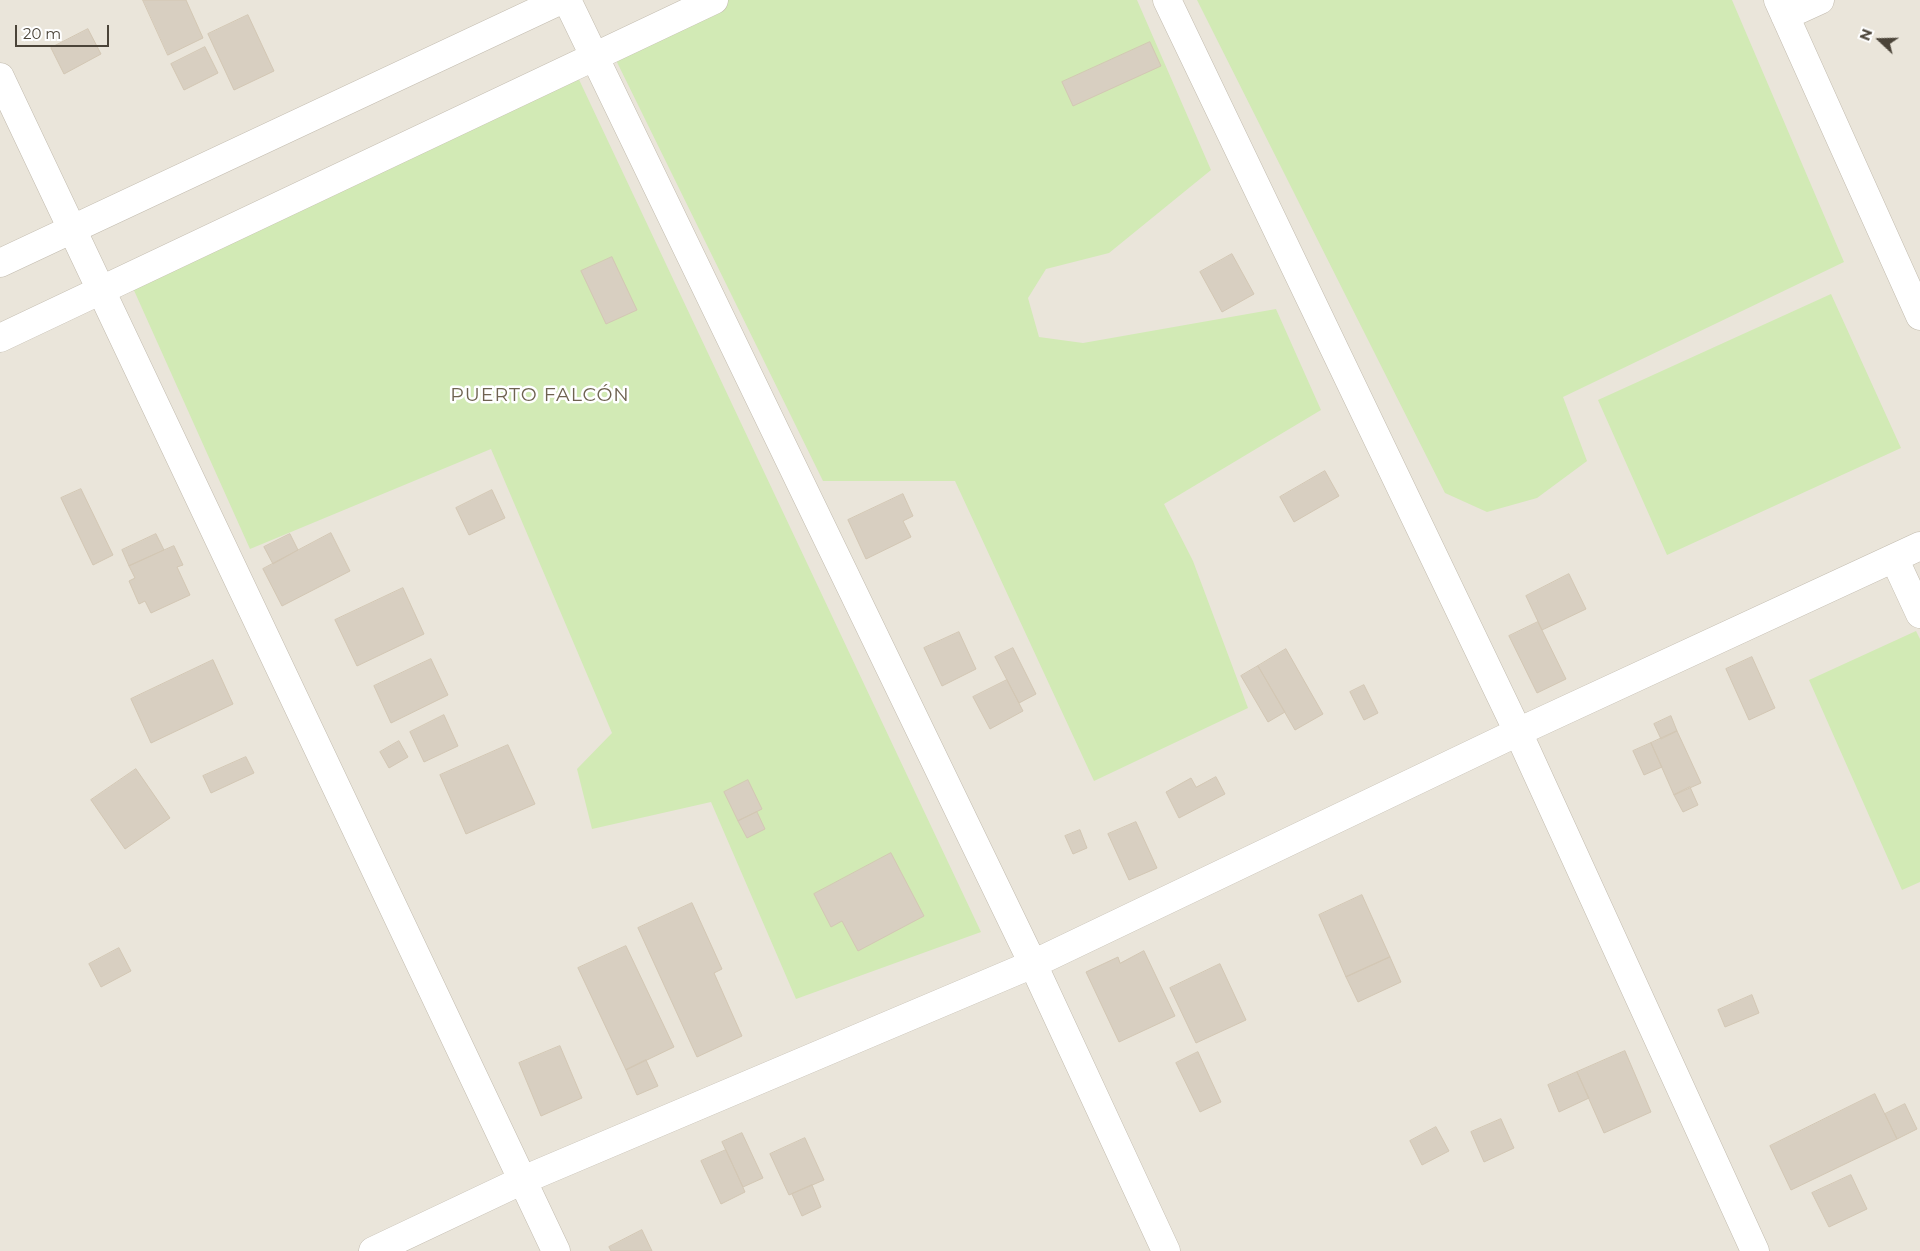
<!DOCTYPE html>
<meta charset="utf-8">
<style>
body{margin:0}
#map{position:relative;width:1920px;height:1251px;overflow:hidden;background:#f6f3ec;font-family:Montserrat,sans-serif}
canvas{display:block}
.north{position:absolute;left:1855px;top:15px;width:50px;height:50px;-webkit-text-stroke:4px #fff;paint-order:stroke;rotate:291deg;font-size:14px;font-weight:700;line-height:20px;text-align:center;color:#4b4439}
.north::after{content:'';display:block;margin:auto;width:18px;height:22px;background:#4b4439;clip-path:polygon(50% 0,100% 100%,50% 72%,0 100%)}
.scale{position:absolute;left:15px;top:25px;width:94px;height:22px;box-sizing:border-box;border:2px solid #4b4439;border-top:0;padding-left:6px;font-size:15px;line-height:18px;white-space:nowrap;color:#4b4439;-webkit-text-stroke:4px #fff;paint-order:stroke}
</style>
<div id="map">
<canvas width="1920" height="1251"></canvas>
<div class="north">N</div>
<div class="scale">20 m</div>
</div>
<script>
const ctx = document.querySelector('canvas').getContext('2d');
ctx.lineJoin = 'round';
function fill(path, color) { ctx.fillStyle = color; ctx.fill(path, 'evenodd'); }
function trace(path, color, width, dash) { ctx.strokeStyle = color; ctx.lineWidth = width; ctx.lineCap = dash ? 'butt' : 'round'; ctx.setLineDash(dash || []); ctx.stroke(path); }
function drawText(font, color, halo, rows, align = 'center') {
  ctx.font = font + ' Montserrat,sans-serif'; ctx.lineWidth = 5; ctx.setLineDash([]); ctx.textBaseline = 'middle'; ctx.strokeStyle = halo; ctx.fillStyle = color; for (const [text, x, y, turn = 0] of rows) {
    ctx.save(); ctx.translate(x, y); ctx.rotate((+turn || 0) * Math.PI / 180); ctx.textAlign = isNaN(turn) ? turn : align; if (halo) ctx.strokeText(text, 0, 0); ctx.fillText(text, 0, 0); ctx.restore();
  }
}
fill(new Path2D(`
 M0,0H1920V1251H0Z`), '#eae5da');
fill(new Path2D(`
 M723,0H1137L1211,170L1109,253L1046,269L1028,298L1039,337L1083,343L1276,309L1321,410L1164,504L1193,561L1248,708L1094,781L955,481H823L612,52Z
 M1197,0H1732L1844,262L1563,397L1587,461L1537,498L1487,512L1445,493Z
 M574,69L981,932L796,999L711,802L592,829L577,769L612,733L491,449L250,549L128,277Z
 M1831,294L1901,448L1667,555L1598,400Z
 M1916,631L1920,639V882L1902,890L1809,680Z`), '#d2eab5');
const building = new Path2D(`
 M143,0H186L203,38L168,55Z
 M248,15L274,71L234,90L208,34Z
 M88,29L101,54L64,74L51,48Z
 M1150,42L1161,66L1073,106L1062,82Z
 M205,47L218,73L184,90L171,64Z
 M1232,254L1254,294L1222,312L1200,272Z
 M612,257L637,310L606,324L581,271Z
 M1325,471L1339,496L1294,522L1280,497Z
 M81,489L113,555L93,565L61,498Z
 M492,490L505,518L469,535L456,508Z
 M903,494L913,516L903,521L911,537L866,559L848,520Z
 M331,533L350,571L282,606L263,569Z
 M156,534L164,550L129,566L122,550Z
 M290,534L298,550L273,564L264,547Z
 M174,546L183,565L177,567L190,595L151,613L145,601L139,604L129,581L135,578L129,566Z
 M1569,574L1586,609L1542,630L1526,596Z
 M403,588L424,634L357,666L335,620Z
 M1538,622L1566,679L1537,693L1509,636Z
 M959,632L976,669L942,686L924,648Z
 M1013,648L1036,694L1019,703L995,657Z
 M1286,649L1323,714L1295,730L1258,666Z
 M1752,657L1775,708L1749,720L1726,669Z
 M431,659L448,695L391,723L374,686Z
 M213,660L233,704L151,743L131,699Z
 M1258,666L1285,712L1268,722L1241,676Z
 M1007,680L1023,711L990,729L973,697Z
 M1364,685L1378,713L1364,720L1350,692Z
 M444,715L458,746L424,762L410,732Z
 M1671,716L1677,731L1661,739L1654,724Z
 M1677,731L1701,783L1674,795L1651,743Z
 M399,741L408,757L389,768L380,752Z
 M1651,743L1662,767L1644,775L1633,751Z
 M508,745L535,804L466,834L440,775Z
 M246,757L254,773L211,793L203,776Z
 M136,769L170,818L125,849L91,800Z
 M1216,777L1225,794L1179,818L1166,792L1191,778L1196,787Z
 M748,780L762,809L738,821L724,792Z
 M1690,787L1698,805L1683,812L1674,795Z
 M757,812L765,829L747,838L738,821Z
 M1136,822L1157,868L1129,880L1108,834Z
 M1080,830L1087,848L1073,854L1065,836Z
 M891,853L924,916L858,951L842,921L831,927L814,894Z
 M1362,895L1390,957L1346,977L1319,915Z
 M692,903L722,969L714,973L742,1036L697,1057L638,928Z
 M626,946L674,1047L626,1070L578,968Z
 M119,948L131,971L101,987L89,964Z
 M1144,951L1175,1016L1119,1042L1086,972L1118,957L1120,963Z
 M1390,957L1401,982L1358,1002L1346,977Z
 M1220,964L1246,1020L1196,1043L1170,988Z
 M1752,995L1759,1013L1725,1027L1718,1010Z
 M560,1046L582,1098L541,1116L519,1063Z
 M1625,1051L1651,1112L1604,1133L1577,1072Z
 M1198,1052L1221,1102L1200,1112L1176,1063Z
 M646,1060L658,1086L637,1095L626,1070Z
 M1577,1072L1589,1098L1559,1112L1548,1085Z
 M1875,1094L1897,1139L1791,1190L1770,1146Z
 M1905,1104L1917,1129L1897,1139L1885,1114Z
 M1501,1119L1514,1148L1484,1162L1471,1132Z
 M1436,1127L1449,1151L1422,1165L1410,1141Z
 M742,1133L763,1178L743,1187L722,1142Z
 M805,1138L824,1180L789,1195L770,1154Z
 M726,1150L745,1192L721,1204L701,1161Z
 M1851,1175L1867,1209L1829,1227L1812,1193Z
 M812,1185L821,1207L802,1216L792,1194Z
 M642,1230L652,1251H611L609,1247Z`);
fill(building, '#d8cfc1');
trace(building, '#d3c7b4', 1);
const minor = new Path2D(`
 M567,0L1033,964L1166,1251
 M1167,0L1518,732L1755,1251
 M1778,0L1920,316
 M1785,16L1820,0
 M0,77L556,1251
 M0,263L561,0
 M0,338L714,0
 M1894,558L1920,614
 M373,1251L523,1180L1033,964L1518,732L1920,546`);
trace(minor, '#c2bbae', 29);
trace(minor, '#fff', 28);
ctx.letterSpacing = '1px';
drawText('19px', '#6e6250', '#fff', [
 ["PUERTO FALCÓN",540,395]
]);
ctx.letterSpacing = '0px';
</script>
